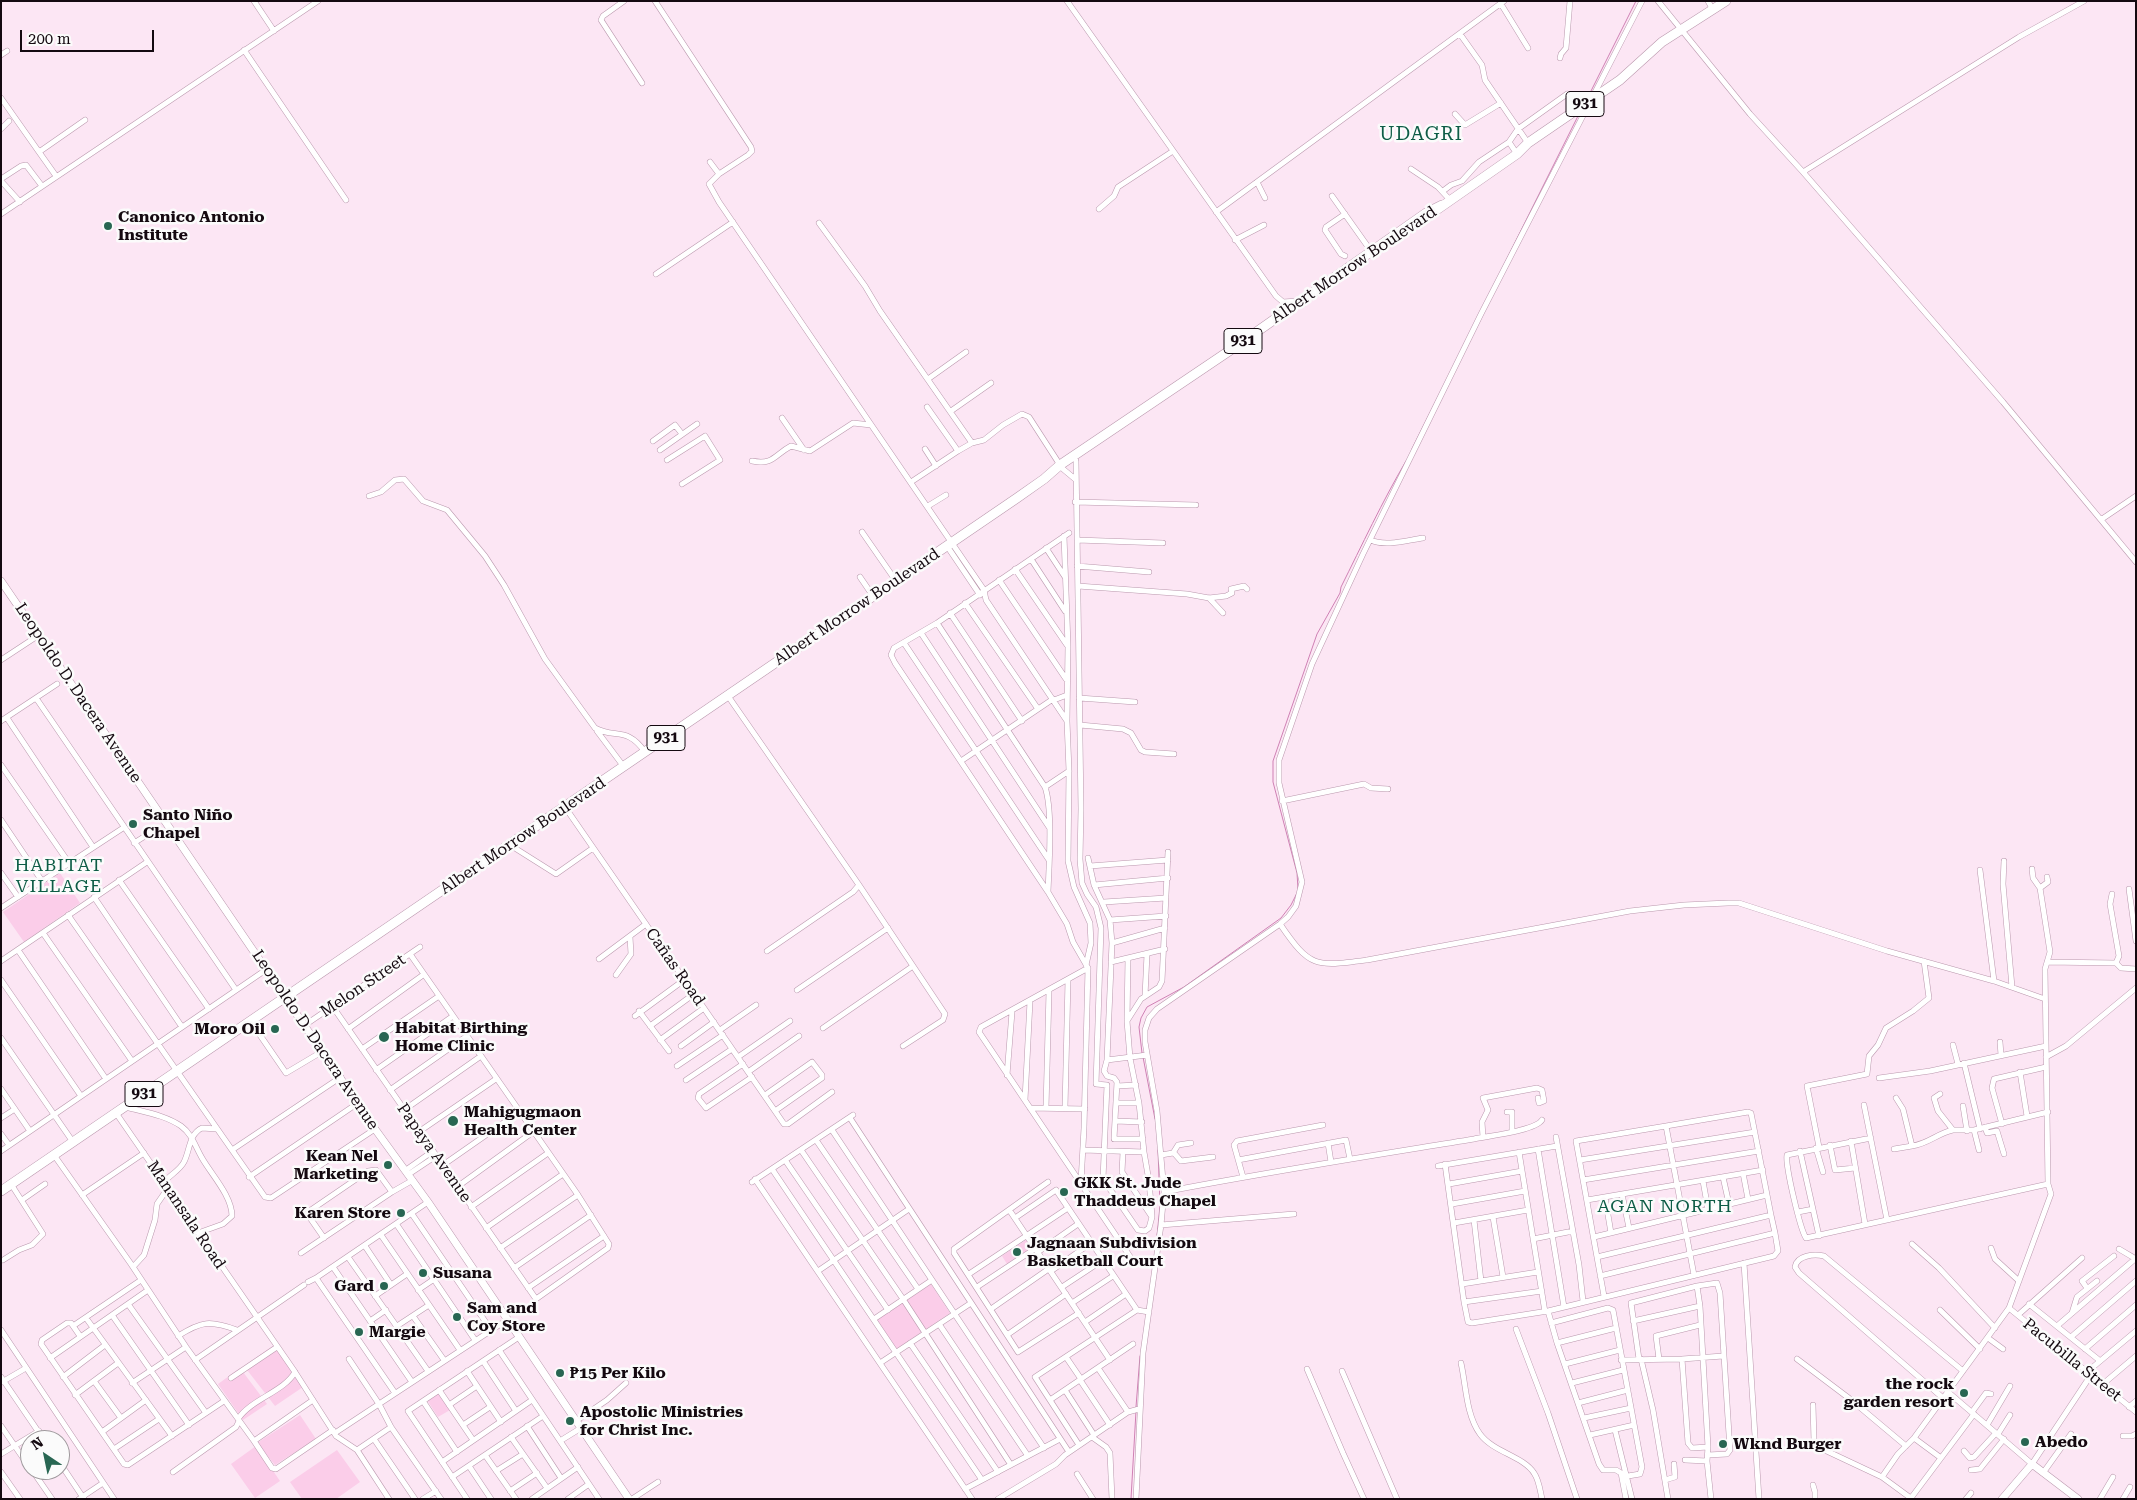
<!DOCTYPE html>
<meta charset="utf-8">
<style>
body{margin:0}
#map{position:relative;width:2137px;height:1500px;overflow:hidden;background:#fce6f4;font-family:"Roboto Serif",serif}
canvas{display:block}
.frame{position:absolute;inset:0;border:2px solid #140910;pointer-events:none}
.north{position:absolute;left:20px;top:1430px;width:50px;height:50px;box-sizing:border-box;background:#fbfbfb;border:1px solid #9f9a9d;border-radius:50%;rotate:326deg;font-size:14px;font-weight:700;line-height:20px;text-align:center;color:#140910}
.north::after{content:'';display:block;margin:auto;width:18px;height:22px;background:#286652;clip-path:polygon(50% 0,100% 100%,50% 72%,0 100%)}
.scale{position:absolute;left:20px;top:30px;width:134px;height:22px;box-sizing:border-box;border:2px solid #140910;border-top:0;padding-left:6px;font-size:15px;line-height:18px;white-space:nowrap;color:#140910;-webkit-text-stroke:4px #fbfbfb;paint-order:stroke}
</style>
<div id="map">
<canvas width="2137" height="1500"></canvas>
<div class="frame"></div>
<div class="north">N</div>
<div class="scale">200 m</div>
</div>
<script>
const ctx = document.querySelector('canvas').getContext('2d');
ctx.lineJoin = 'round';
function fill(path, color) { ctx.fillStyle = color; ctx.fill(path, 'evenodd'); }
function trace(path, color, width, dash) { ctx.strokeStyle = color; ctx.lineWidth = width; ctx.lineCap = dash ? 'butt' : 'round'; ctx.setLineDash(dash || []); ctx.stroke(path); }
function drawText(font, color, halo, rows, align = 'center') {
  ctx.font = font + ' "Roboto Serif",serif'; ctx.lineWidth = 5; ctx.setLineDash([]); ctx.textBaseline = 'middle'; ctx.strokeStyle = halo; ctx.fillStyle = color; for (const [text, x, y, turn = 0] of rows) {
    ctx.save(); ctx.translate(x, y); ctx.rotate((+turn || 0) * Math.PI / 180); ctx.textAlign = isNaN(turn) ? turn : align; if (halo) ctx.strokeText(text, 0, 0); ctx.fillText(text, 0, 0); ctx.restore();
  }
}
fill(new Path2D(`
 M60,873L80,903L24,942L3,912Z
 M1026,1240L1032,1247L1007,1264L1002,1256Z
 M931,1284L950,1313L897,1349L877,1320Z
 M274,1345L303,1387L275,1406L244,1366Z
 M240,1368L267,1404L243,1420L218,1384Z
 M439,1392L450,1410L438,1417L427,1400Z
 M300,1415L316,1439L275,1465L257,1443Z
 M256,1446L280,1481L255,1498L231,1464Z
 M337,1450L360,1482L336,1499H302L290,1482Z`), '#fbcde9');
trace(new Path2D(`
 M1590,93L1636,1
 M1412,449L1578,116
 M1298,889L1297,873L1273,782V761L1317,634L1340,593L1341,587C1362,545 1382,502 1406,461
 M1142,1053L1139,1027L1141,1018L1147,1007L1184,987L1281,918L1291,905L1297,893
 M1143,1057L1155,1119
 M1157,1236L1160,1206L1158,1150
 M1136,1407L1140,1356
 M1131,1499L1136,1411`), '#cf80b4', 1);
const minor = new Path2D(`
 M254,1L274,31
 M624,1L603,16L601,20L642,83
 M655,1L751,147L752,151L748,155L719,174
 M1067,1L1276,296L1283,302L1298,301
 M1658,1L1750,114L1803,172L2003,402L2136,562
 M1708,1L1713,10
 M1501,4L1528,48
 M1460,34L1482,65L1485,80L1528,143
 M244,50L346,200
 M1,55L7,51
 M1560,58L1561,54L1566,48L1570,1
 M1,98L39,152
 M1455,114L1465,125L1501,103
 M1,129L9,121
 M1509,142L1518,129L1567,94
 M710,162L719,174L709,184L719,202L984,590L986,600L1067,721L1069,771L1068,861L1074,887L1090,923L1091,943L1086,965
 M1411,169L1438,187L1450,200
 M1803,172L2019,37L2084,1
 M56,176L39,152L85,120
 M1,179L21,166L26,165L42,186
 M1,181L20,202
 M1257,182L1265,198
 M1443,191L1451,185L1462,181L1479,162L1509,142L1517,154
 M1332,196L1371,251
 M1099,209L1114,196L1118,187L1173,151
 M1216,212L1504,1
 M1,214L318,1
 M819,223L865,286L880,311L972,443
 M1235,240L1264,225
 M1345,256L1341,254L1325,230L1326,227L1345,214
 M656,274L733,222
 M928,379L966,352
 M927,407L958,451
 M951,411L991,383
 M782,418L804,450
 M653,441L675,425L682,434
 M925,449L936,466
 M660,450L697,424
 M667,460L705,436L720,460L682,484
 M752,461C774,465 774,455 791,446L810,451L853,423L871,425
 M1076,461L1081,809L1080,859L1082,883L1087,894L1096,907L1101,928L1096,1084L1107,1085L1103,1179L1138,1230L1145,1231L1149,1228L1152,1217L1122,1172L1123,1152
 M1063,469L1075,479
 M911,482L958,451L972,443L984,440L1003,425L1022,414L1029,417L1060,465
 M369,496L381,492L395,480L404,479L423,501L447,510L485,556L504,585L545,659L595,728C615,739 627,726 645,752
 M1075,502L1196,505
 M928,506L946,495
 M2102,519L2136,496
 M862,532L896,581
 M1069,533L937,623L894,648L891,655L895,663L1048,892L1067,924L1073,942L1088,968L1084,1128L1081,1182
 M1064,536L1068,646L1067,721
 M1077,540L1163,543
 M1371,540C1385,547 1408,540 1423,538
 M947,546L980,595
 M1046,548L1065,577
 M1031,559L1065,611
 M1077,566L1149,572
 M1015,569L1067,645
 M860,577L873,596
 M999,580L1066,679
 M1078,586L1187,594L1209,598L1226,596L1232,593L1231,589L1244,586L1247,589
 M1209,598L1223,613
 M965,603L1038,709
 M950,613L1022,721
 M937,623L1045,787C1053,810 1049,866 1048,892
 M921,633L1049,827
 M904,643L1049,860
 M1,660L39,635
 M728,696L859,885L945,1014L943,1020L903,1046
 M36,698L236,990
 M1079,698L1135,702
 M1054,700L1067,695
 M7,718L93,847
 M1,721L57,684
 M1080,725L1123,729L1131,733L1141,750L1145,752L1174,754
 M597,731L624,767
 M961,761L1053,699
 M1,765L69,863
 M1045,787L1069,771
 M1282,801L1364,784L1371,788L1388,789
 M565,807L784,1124H788L832,1092
 M1,820L42,881
 M134,843L150,833
 M510,845L556,874L593,848
 M1088,858L1094,885L1110,920L1112,943L1107,1060L1104,1071L1107,1076L1114,1078L1117,1082L1114,1139H1143
 M2004,861L2003,884L2012,987
 M1090,866L1168,860
 M1980,870L1994,981L2045,999
 M1,873L18,897
 M119,880L209,1009
 M1094,885L1168,878
 M2040,888L2048,882L2047,877
 M2129,889L2136,941
 M94,897L182,1027
 M1104,902L1166,898
 M1,908L123,828
 M68,915L232,1150
 M1110,920L1166,916
 M1280,924C1310,968 1315,967 1367,960L1630,911L1684,905L1728,903H1739L1887,951L1994,981
 M43,933L132,1061
 M1112,943L1165,928
 M18,950L106,1079
 M767,951L853,892L859,885
 M599,959L646,924
 M1,961L147,862
 M1111,962L1165,949
 M2047,962L2116,963L2119,956L2110,904L2112,894
 M2116,963L2121,968L2136,969
 M1088,968L981,1027L979,1032L1135,1264
 M616,975L631,954L630,937
 M1,980L81,1096
 M797,990L888,928
 M1145,996L1147,954
 M333,1007L536,1299L608,1248L609,1244L578,1195L410,954
 M639,1011L669,1051
 M635,1016L684,980
 M1127,1020L1128,958
 M251,1022L286,1073L323,1051
 M305,1025L420,947
 M650,1026L694,994
 M823,1028L913,966
 M348,1029L423,975
 M720,1030L756,1005
 M1,1038L73,1142
 M660,1040L704,1008
 M2000,1042L2001,1055
 M1953,1045L1958,1064
 M681,1046L714,1022
 M362,1049L439,996
 M738,1057L790,1021
 M2046,1057L2066,1046L2136,988
 M1107,1060L1147,1055
 M1964,1063L1980,1129
 M743,1064L699,1094L698,1098L706,1108L752,1077
 M677,1066L723,1035
 M376,1070L453,1016
 M748,1072L799,1036
 M2020,1072L2027,1116
 M1007,1075L1012,1012
 M341,1077L232,1150L265,1197L271,1198L375,1129
 M1879,1078L1930,1071L2046,1046
 M686,1080L732,1049
 M1117,1086L1136,1085
 M1,1089L30,1131
 M390,1090L467,1036
 M1940,1094L1934,1098L1938,1111L1953,1130H1974L2048,1112
 M765,1095L812,1062L822,1075V1078L775,1111
 M1896,1098L1903,1109L1912,1146C1928,1144 1938,1133 1953,1130
 M1025,1100L1030,1001
 M1116,1103H1139
 M1864,1105L1887,1220
 M1963,1106L1967,1131
 M126,1107C144,1112 165,1115 181,1126C192,1134 195,1146 202,1158C211,1174 232,1196 232,1216L223,1224L198,1233
 M1030,1108L1085,1109
 M1046,1108L1049,991
 M1065,1108L1068,980
 M404,1110L481,1056
 M1507,1112H1512V1131
 M116,1113L295,1372L336,1436L357,1450L389,1499
 M1,1118L15,1109
 M850,1118L1069,1452
 M1115,1121L1142,1122
 M2002,1124L1992,1088L1994,1079L2046,1067
 M1666,1126L1748,1112L1751,1113L1771,1215
 M1985,1127L1987,1133L1997,1131L2004,1154
 M832,1130L1044,1448
 M1974,1130L1979,1150
 M420,1131L496,1079
 M1,1134L9,1145
 M1483,1137L1482,1122L1488,1110L1483,1098L1537,1088L1542,1090L1544,1101L1539,1103L1538,1098
 M1556,1137L1579,1265L1583,1301
 M1871,1138L1787,1155C1785,1165 1800,1229 1806,1238L2048,1184
 M816,1140L918,1289
 M1851,1141L1865,1224
 M1328,1143L1331,1162
 M1830,1145L1835,1170L1855,1168
 M1819,1147L1807,1086L1867,1074L1869,1056L1878,1045L1886,1028L1913,1011L1929,998L1924,961
 M1816,1148L1823,1172
 M1538,1149L1564,1307
 M1894,1149L1912,1146
 M801,1150L903,1299L1011,1465
 M1083,1150L1144,1152L1139,1103L1130,1058L1127,1021L1141,999L1159,987L1162,981L1168,852
 M1,1151L267,969
 M1800,1151L1819,1236
 M1144,1152L1149,1181L1152,1216
 M1519,1152L1545,1312
 M1174,1153L1181,1161L1213,1157
 M54,1155L131,1264L186,1347L254,1441L313,1400
 M1161,1155L1173,1153L1178,1145L1191,1143
 M785,1160L888,1310
 M1238,1160L1346,1140L1350,1159
 M1580,1160L1755,1132
 M1445,1164L1464,1302L1468,1322L1472,1323L1548,1311
 M443,1165L519,1112
 M1438,1166L1557,1146
 M772,1169L982,1480
 M406,1170L433,1151
 M1743,1173L1748,1199
 M409,1174L436,1156
 M249,1177L358,1103
 M1243,1177L1234,1145L1237,1141L1323,1125
 M1723,1177L1729,1204
 M755,1179L972,1499
 M1583,1180L1759,1151
 M1703,1181L1708,1209
 M164,1182C170,1175 180,1170 184,1162C190,1150 189,1134 202,1128L217,1129
 M752,1182L853,1115
 M1048,1182L954,1249V1253L1018,1352L1079,1313
 M1449,1184L1522,1171
 M457,1187L533,1132
 M1164,1192C1267,1172 1370,1156 1474,1139C1488,1136 1535,1131 1542,1120
 M1622,1194L1629,1228
 M82,1195L144,1153
 M1605,1197L1611,1233
 M22,1200L45,1184
 M1587,1200L1763,1170
 M1452,1204L1525,1191
 M471,1207L548,1153
 M1010,1211L1110,1360
 M1798,1212L1813,1209
 M412,1214L491,1330
 M1493,1217L1503,1277
 M1015,1218L1056,1190L1137,1310
 M1474,1220L1481,1281
 M1454,1223L1528,1210
 M397,1225L475,1340
 M1161,1225L1294,1214
 M486,1228L563,1174
 M381,1235L460,1350
 M1594,1237L1767,1195
 M324,1238L308,1215V1212L368,1171L376,1170L392,1192L413,1180
 M1533,1239L1573,1231
 M1912,1244L1939,1268L1995,1328
 M365,1246L391,1285
 M500,1248L578,1195
 M1991,1248L1995,1259L2019,1281
 M2119,1249L2136,1259
 M1038,1252L1078,1224
 M301,1253L392,1192
 M348,1257L428,1371
 M1597,1257L1771,1215L1775,1233L1600,1276
 M3,1260L19,1250L32,1245L43,1234L11,1184
 M1744,1263L1759,1499
 M133,1267L144,1255L155,1220L157,1204L168,1188
 M333,1267L412,1382
 M514,1268L591,1215
 M818,1271L909,1209
 M1051,1271L1091,1243
 M969,1274L1068,1208
 M308,1282L316,1278
 M1462,1284L1538,1272
 M977,1287L1036,1248
 M1062,1287L1103,1260
 M528,1288L604,1236
 M2087,1288L2082,1281L2114,1256
 M418,1290L449,1269
 M375,1296L407,1274
 M1604,1296L1576,1141L1666,1126L1694,1275
 M1464,1302L1542,1291
 M1072,1303L1113,1276
 M128,1304L206,1413
 M2029,1304L2099,1360
 M2009,1308L2136,1412
 M991,1309L1050,1268
 M1940,1310L1980,1349
 M2072,1313L2077,1297L2097,1281
 M112,1315L189,1425
 M2018,1315L2082,1258
 M413,1316L444,1360
 M86,1318L172,1436
 M874,1319L932,1280
 M370,1321L386,1310
 M1633,1321L1700,1306
 M1085,1322L1126,1294
 M1551,1323L1608,1308L1613,1310L1642,1467L1640,1474L1622,1477
 M939,1324L1028,1456
 M73,1326L141,1280
 M397,1326L429,1305
 M2057,1326L2135,1259
 M1516,1329L1548,1413L1577,1499
 M1,1330L114,1499
 M1007,1335L1066,1294
 M80,1336L71,1323H67L42,1340L41,1344L124,1464L128,1465L224,1401
 M178,1336C202,1321 210,1320 237,1330
 M2071,1337L2136,1281
 M1988,1338L2003,1349
 M910,1343L998,1472
 M1557,1343L1616,1328
 M2085,1349L2136,1305
 M499,1350L599,1499
 M1066,1357L1081,1379
 M50,1358L148,1290
 M1639,1359L1631,1303L1697,1286
 M1641,1359L1653,1410L1668,1499
 M1659,1359L1656,1336L1700,1325
 M1682,1359L1688,1443L1692,1448L1708,1447
 M1797,1359L1850,1399L1906,1446
 M195,1360L304,1285
 M1621,1360L1682,1359L1723,1356
 M483,1361L516,1411
 M880,1363L971,1303
 M1461,1363C1466,1385 1466,1415 1480,1434C1493,1452 1523,1456 1534,1473C1539,1480 1540,1490 1542,1499
 M1565,1364L1620,1350
 M1098,1368L1128,1412
 M1307,1369L1343,1453L1364,1499
 M467,1371L501,1422
 M1342,1371L1397,1499
 M2087,1372L2136,1331
 M1,1377L44,1440
 M63,1377L105,1345
 M231,1378L277,1347
 M1080,1380L1110,1425
 M94,1381L121,1418
 M2,1382L26,1368
 M132,1383L186,1347
 M1572,1383L1623,1370
 M2103,1384L2136,1356
 M439,1390L473,1440
 M1065,1390L1094,1435
 M1948,1392L2032,1464L2091,1375
 M395,1393L316,1278L428,1202
 M75,1395L118,1363
 M1943,1398L1799,1273L1795,1267C1797,1255 1814,1254 1824,1256L1963,1371
 M1050,1400L1133,1344
 M423,1401L457,1452
 M1578,1403L1628,1390
 M449,1405L477,1386
 M1813,1405L1814,1441L1816,1446L1882,1477L1912,1499
 M2129,1407L2136,1401
 M1972,1412L1986,1393L1991,1394
 M1584,1418L1631,1408
 M238,1419C251,1399 284,1392 295,1372
 M576,1421L607,1400L626,1383
 M463,1425L490,1407
 M1987,1425L2010,1386
 M1,1426L30,1468
 M527,1426L561,1478
 M1615,1430L1632,1499
 M102,1432L146,1400
 M335,1433L379,1404L349,1359
 M1998,1434L2010,1415
 M1590,1435L1634,1425
 M2123,1436H2132L2136,1434
 M511,1437L547,1488
 M1092,1437L1106,1447L1110,1453L1112,1499
 M1914,1438L1941,1458
 M374,1439L415,1499
 M254,1441L272,1468L276,1469L333,1430
 M560,1441L581,1428
 M1079,1445L1035,1377L1137,1310L1149,1312
 M114,1449L159,1419
 M357,1450L391,1427
 M1964,1451L1970,1458L1974,1457L1996,1433
 M1,1454L39,1431
 M485,1455L516,1499
 M1708,1455L1727,1454L1730,1450L1720,1293L1717,1283L1697,1286L1700,1306L1708,1447L1707,1461L1711,1499
 M1685,1460L1707,1461
 M442,1462L532,1400
 M60,1463L84,1499
 M469,1466L491,1499
 M32,1470L52,1499
 M1971,1470L1980,1469L2004,1439
 M496,1471L523,1454
 M1,1472L20,1499
 M173,1472L236,1427L239,1421
 M2043,1473L2071,1434
 M1077,1474L1093,1499
 M452,1477L543,1416
 M1882,1477L1898,1454L1914,1438L2009,1308L2051,1194L2048,1184L2045,969L2050,952L2040,888L2033,878L2032,869
 M1665,1480L1675,1477L1674,1464
 M1813,1485L1815,1492V1499
 M965,1489L1060,1439
 M510,1491L537,1473
 M1911,1498L1974,1414
 M79,1499L103,1483
 M423,1499L436,1491
 M441,1499L391,1427L379,1404L507,1320
 M467,1499L408,1411L519,1337
 M532,1499L578,1467
 M568,1499L589,1484
 M632,1499L658,1482
 M998,1499L1056,1464L1065,1455L1128,1412L1139,1409
 M1136,1499L1143,1353L1161,1225L1164,1192L1157,1111L1145,1042V1030L1149,1018L1157,1009L1280,924L1288,917L1296,906L1302,882L1279,783V760L1312,664L1363,554L1481,314L1642,1
 M1626,1499L1621,1473L1616,1470H1603L1599,1464L1557,1343L1548,1311L1774,1256L1778,1251L1775,1233
 M1966,1499L1971,1493
 M2100,1499L2113,1477
 M2123,1499L2130,1487`);
const secondary = new Path2D(`
 M1,581L375,1129L428,1202L629,1499
 M2002,1499L2032,1464L2078,1499`);
const trunk = new Path2D(`
 M1438,209L1517,154L1528,143L1620,80L1662,42L1726,1
 M1,1191L1017,498L1044,479L1060,465L1235,347L1426,213L1442,205`);
trace(minor, '#ba98ad', 6);
trace(secondary, '#ba98ad', 8);
trace(trunk, '#ba98ad', 10);
trace(minor, '#fff', 5);
trace(secondary, '#fff', 7);
trace(trunk, '#fff', 9);
for (const [x, y, r, color] of [
 [108,226,5,"#286652"],
 [133,824,5,"#286652"],
 [275,1029,5,"#286652"],
 [384,1037,6,"#286652"],
 [453,1121,6,"#286652"],
 [388,1165,5,"#286652"],
 [1064,1192,5,"#286652"],
 [401,1213,5,"#286652"],
 [1017,1252,5,"#286652"],
 [423,1273,5,"#286652"],
 [384,1286,5,"#286652"],
 [457,1317,5,"#286652"],
 [359,1332,5,"#286652"],
 [560,1373,5,"#286652"],
 [1964,1393,5,"#286652"],
 [570,1421,5,"#286652"],
 [2025,1442,5,"#286652"],
 [1723,1444,5,"#286652"]
]) { const dot = new Path2D(); dot.arc(x, y, r, 0, 2 * Math.PI); ctx.fillStyle = color; ctx.fill(dot); trace(dot, '#fbfbfb', 2); }
for (const [x, y, w] of [
 [1585,104,38],
 [1243,341,38],
 [666,738,38],
 [144,1094,38]
]) { const box = new Path2D(); box.roundRect(x - w / 2, y - 12.5, w, 25, 4); ctx.fillStyle = '#fbfbfb'; ctx.fill(box); trace(box, '#140910', 1); }
drawText('bold 15px', '#140910', null, [
 ["931",1585,104],
 ["931",1243,341],
 ["931",666,738],
 ["931",144,1094]
]);
drawText('bold 16px', '#140910', '#fbfbfb', [
 ["Canonico Antonio",118,217],
 ["Institute",118,235],
 ["Santo Niño",143,815],
 ["Chapel",143,833],
 ["Habitat Birthing",395,1028],
 ["Home Clinic",395,1046],
 ["Moro Oil",265,1029,"right"],
 ["Mahigugmaon",464,1112],
 ["Health Center",464,1130],
 ["Kean Nel",378,1156,"right"],
 ["Marketing",378,1174,"right"],
 ["GKK St. Jude",1074,1183],
 ["Thaddeus Chapel",1074,1201],
 ["Karen Store",391,1213,"right"],
 ["Jagnaan Subdivision",1027,1243],
 ["Basketball Court",1027,1261],
 ["Susana",433,1273],
 ["Gard",374,1286,"right"],
 ["Sam and",467,1308],
 ["Coy Store",467,1326],
 ["Margie",369,1332],
 ["₱15 Per Kilo",570,1373],
 ["the rock",1954,1384,"right"],
 ["garden resort",1954,1402,"right"],
 ["Apostolic Ministries",580,1412],
 ["for Christ Inc.",580,1430],
 ["Abedo",2035,1442],
 ["Wknd Burger",1733,1444]
], 'left');
drawText('16px', '#140910', '#fbfbfb', [
 ["Albert Morrow Boulevard",1354,265,-34],
 ["Albert Morrow Boulevard",857,607,-34],
 ["Leopoldo D. Dacera Avenue",78,693,56],
 ["Albert Morrow Boulevard",523,836,-34],
 ["Cañas Road",675,967,55],
 ["Melon Street",363,986,-34],
 ["Leopoldo D. Dacera Avenue",315,1040,56],
 ["Papaya Avenue",434,1153,55],
 ["Manansala Road",186,1215,56],
 ["Pacubilla Street",2072,1360,39]
]);
ctx.letterSpacing = '1px';
drawText('18px', '#0d5c46', '#fbfbfb', [
 ["HABITAT",59,866],
 ["VILLAGE",59,887],
 ["AGAN NORTH",1665,1207]
]);
ctx.letterSpacing = '0px';
ctx.letterSpacing = '1px';
drawText('19px', '#0d5c46', '#fbfbfb', [
 ["UDAGRI",1421,134]
]);
ctx.letterSpacing = '0px';
</script>
